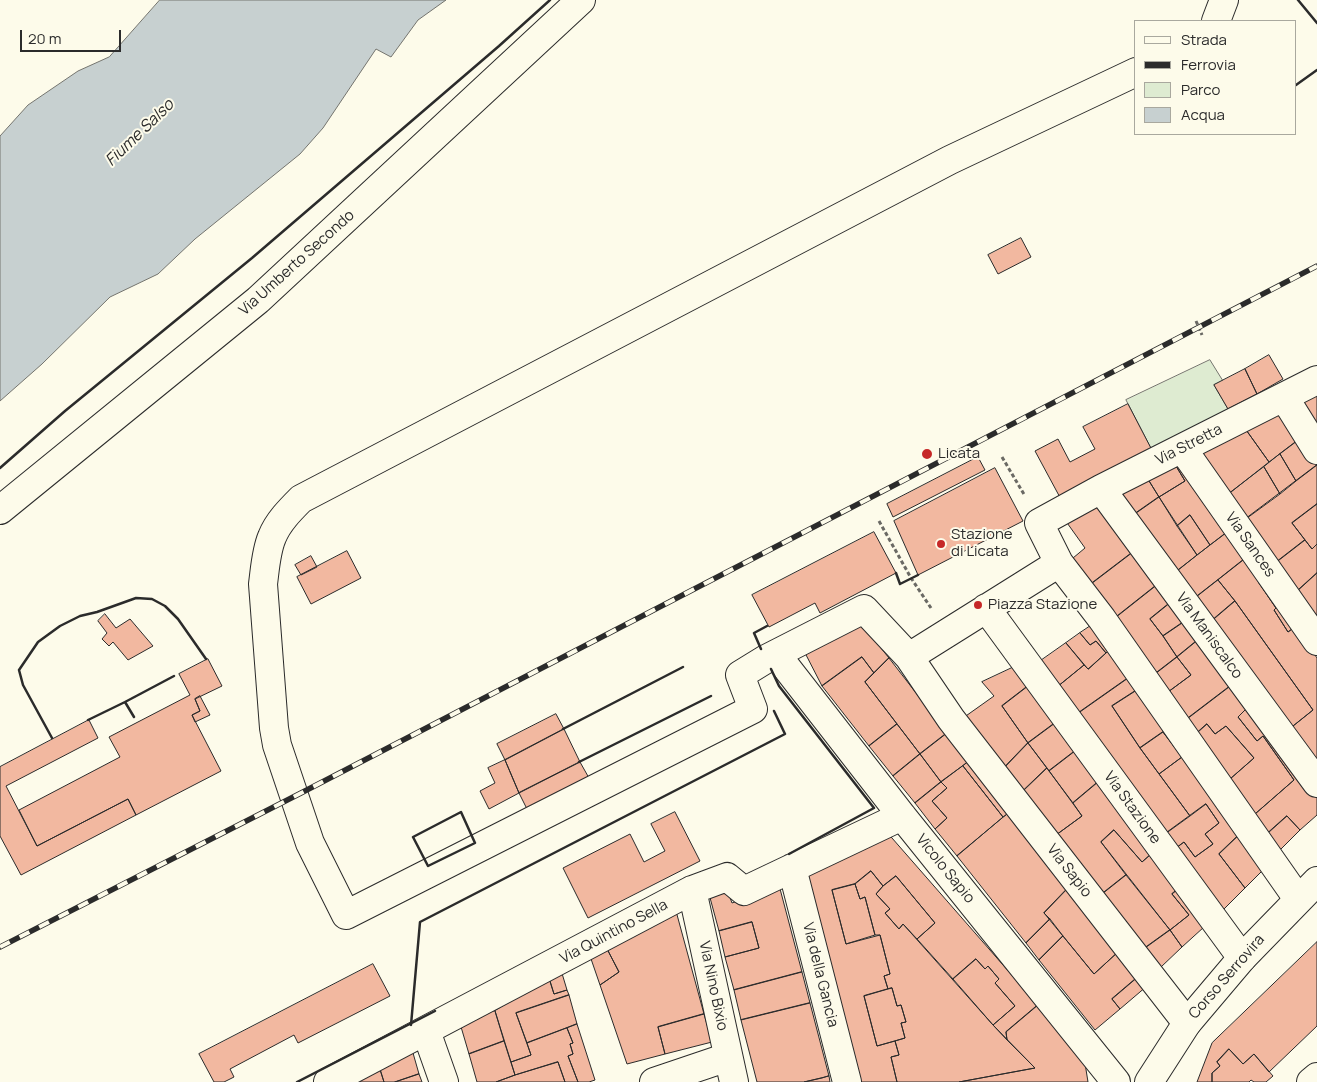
<!DOCTYPE html>
<style>
body{margin:0}
#map{position:relative;width:1317px;height:1082px;overflow:hidden;background:#fdfbea;font-family:Manrope,sans-serif}
canvas{display:block}
.legend{position:absolute;left:1134px;top:20px;width:162px;height:115px;box-sizing:border-box;background:#fdfbea;border:1px solid #a9a89e;margin:0;padding:6px 9px;list-style:none;font-size:15px;color:#2b2b2b}
.legend li{display:flex;align-items:center;gap:10px;height:25px}
.legend b{width:25px;border:1px solid #a9a89e}
.scale{position:absolute;left:20px;top:30px;width:101px;height:22px;box-sizing:border-box;border:2px solid #2b2b2b;border-top:0;padding-left:6px;font-size:15px;line-height:18px;white-space:nowrap;color:#2b2b2b;-webkit-text-stroke:4px #fdfbea;paint-order:stroke}
</style>
<div id="map">
<canvas width="1317" height="1082"></canvas>
<ul class="legend">
<li><b style="height:6px;background:#fdfbea"></b>Strada</li>
<li><b style="height:6px;background:#2b2b2b"></b>Ferrovia</li>
<li><b style="height:14px;background:#deebd1"></b>Parco</li>
<li><b style="height:14px;background:#c7d0d0"></b>Acqua</li>
</ul>
<div class="scale">20 m</div>
</div>
<script>
const ctx = document.querySelector('canvas').getContext('2d');
ctx.lineJoin = 'round';
function fill(path, color) { ctx.fillStyle = color; ctx.fill(path, 'evenodd'); }
function trace(path, color, width, dash) { ctx.strokeStyle = color; ctx.lineWidth = width; ctx.lineCap = dash ? 'butt' : 'round'; ctx.setLineDash(dash || []); ctx.stroke(path); }
function drawText(font, color, halo, rows, align = 'center') {
  ctx.font = font + ' Manrope,sans-serif'; ctx.lineWidth = 4; ctx.setLineDash([]); ctx.textBaseline = 'middle'; ctx.strokeStyle = halo; ctx.fillStyle = color; for (const [text, x, y, turn = 0] of rows) {
    ctx.save(); ctx.translate(x, y); ctx.rotate((+turn || 0) * Math.PI / 180); ctx.textAlign = isNaN(turn) ? turn : align; if (halo) ctx.strokeText(text, 0, 0); ctx.fillText(text, 0, 0); ctx.restore();
  }
}
const green = new Path2D(`
 M1210,360L1223,381L1214,385L1228,409L1154,454L1126,400Z`);
fill(green, '#deebd1');
trace(green, '#74746e', 1);
const water = new Path2D(`
 M160,0H446L418,20L391,57L376,49L323,128L300,154L195,239L158,274L110,297L42,364L0,401V136L28,105L78,71L109,57Z`);
fill(water, '#c7d0d0');
trace(water, '#74746e', 1);
const building = new Path2D(`
 M1021,238L1031,257L998,274L988,255Z
 M1269,355L1283,379L1257,394L1245,369Z
 M1245,369L1257,394L1228,409L1214,385Z
 M1317,390V432L1297,401Z
 M1128,404L1154,454L1063,503L1035,451L1058,439L1070,462L1095,449L1083,427Z
 M1281,408L1301,438L1269,462L1244,427Z
 M1244,427L1269,462L1226,496L1196,452Z
 M1301,438L1317,465L1296,481L1280,454Z
 M1280,454L1296,481L1280,494L1264,467Z
 M978,457L985,470L893,517L887,504Z
 M1180,457L1230,530L1210,545L1190,515L1177,526L1159,497L1185,481L1173,461Z
 M1173,461L1185,481L1159,497L1146,476Z
 M1317,465V504L1292,523L1305,540L1274,564L1243,521Z
 M1264,467L1280,494L1243,521L1226,496Z
 M995,468L1023,521L918,575L894,521Z
 M1146,476L1159,497L1129,518L1113,495Z
 M1159,497L1197,555L1172,575L1129,518Z
 M1097,503L1133,552L1091,584L1073,558L1085,548L1065,520Z
 M1317,504V544L1312,549L1292,523Z
 M1190,515L1210,545L1197,555L1177,526Z
 M1230,530L1247,557L1191,601L1172,575Z
 M874,532L896,573L820,613L815,603L769,627L752,595Z
 M1305,540L1312,549L1317,544V573L1294,594L1274,564Z
 M347,551L361,578L311,604L297,577Z
 M1133,552L1158,584L1115,618L1091,584Z
 M311,556L317,567L301,575L295,565Z
 M1247,557L1264,580L1259,583L1276,608L1274,610L1288,632L1296,626L1317,658V769L1288,730L1313,710L1235,601L1218,580Z
 M1317,573V614L1312,619L1294,594Z
 M1218,580L1235,601L1208,624L1191,601Z
 M1264,580L1296,626L1288,632L1274,610L1276,608L1259,583Z
 M1158,584L1171,602L1150,619L1163,636L1177,657L1155,674L1115,618Z
 M1235,601L1313,710L1288,730L1208,624Z
 M1171,602L1185,621L1163,636L1150,619Z
 M105,614L116,628L130,619L153,646L128,660L113,642L109,646L102,639L107,633L98,621Z
 M1185,621L1199,639L1177,657L1163,636Z
 M860,622L889,658L874,673L862,657L822,686L803,649Z
 M1095,623L1112,648L1106,653L1096,641L1090,645L1080,633Z
 M1080,633L1090,645L1096,641L1106,653L1088,669L1066,643Z
 M1199,639L1317,798V815L1300,830L1287,816L1268,833L1255,814L1294,780L1263,736L1257,741L1238,717L1246,709L1229,687L1187,719L1168,692L1191,675L1177,657Z
 M1066,643L1084,665L1057,687L1039,662Z
 M1112,648L1131,676L1077,714L1057,687L1084,665L1088,669Z
 M862,657L874,673L865,682L897,724L869,746L822,686Z
 M1177,657L1191,675L1168,692L1155,674Z
 M889,658L947,733L920,754L865,682Z
 M208,659L222,686L195,699L200,711L192,715L221,771L136,815L128,799L37,846L19,810L120,757L109,737L190,695L179,674Z
 M1014,667L1028,686L1002,706L1028,743L1003,769L963,718L994,696L982,682Z
 M1131,676L1140,688L1112,706L1140,748L1190,816L1165,834L1077,714Z
 M1028,686L1055,723L1028,743L1002,706Z
 M1229,687L1246,709L1238,717L1257,741L1263,736L1294,780L1255,814L1230,779L1254,758L1226,726L1215,734L1207,724L1197,733L1187,719Z
 M1140,688L1241,833L1219,854L1245,888L1222,911L1176,848L1184,842L1195,857L1213,844L1205,834L1219,823L1206,804L1190,816L1159,774L1182,757L1163,732L1140,748L1112,706Z
 M200,696L210,715L195,722L192,715L200,711L195,699Z
 M556,714L564,729L505,760L497,744Z
 M89,720L98,738L6,786L37,846L128,799L136,815L21,875L0,836V767Z
 M1055,723L1075,751L1049,771L1028,743Z
 M897,724L920,754L893,776L869,746Z
 M1207,724L1215,734L1226,726L1254,758L1230,779L1197,733Z
 M564,729L580,762L519,793L505,760Z
 M1163,732L1182,757L1159,774L1140,748Z
 M947,733L969,761L941,782L920,754Z
 M1028,743L1047,768L1022,792L1003,769Z
 M1075,751L1098,782L1073,803L1049,771Z
 M920,754L941,782L915,803L893,776Z
 M505,760L519,793L489,809L480,791L495,783L488,768Z
 M969,761L1010,812L1003,817L963,766Z
 M580,762L589,778L527,809L519,793Z
 M963,766L1003,817L957,856L935,829L947,818L932,801L947,788L941,782Z
 M1047,768L1082,816L1056,835L1022,792Z
 M941,782L947,788L932,801L947,818L935,829L915,803Z
 M1098,782L1151,854L1142,862L1114,830L1101,842L1126,875L1102,894L1056,835L1082,816L1073,803Z
 M1206,804L1219,823L1205,834L1213,844L1195,857L1184,842L1176,848L1165,834Z
 M675,812L700,861L588,918L563,868L630,834L644,862L665,851L651,824Z
 M1010,812L1069,887L1044,913L1050,919L1026,943L957,856Z
 M1287,816L1300,830L1280,850L1268,833Z
 M885,830L1038,1005L1006,1032L1007,1040L993,1025L1015,1006L995,983L999,979L988,966L985,969L976,959L953,979L917,939L935,923L896,876L883,886L871,871L855,884L832,890L846,944L880,935L890,974L884,976L888,989L864,996L877,1046L895,1041L899,1055L891,1057L897,1082H859L804,875Z
 M1114,830L1142,862L1151,854L1177,890L1172,894L1189,915L1170,930L1101,842Z
 M1241,833L1265,868L1245,888L1219,854Z
 M871,871L883,886L876,894L890,909L885,913L899,929L903,924L993,1025L1035,1068L959,1082H897L891,1057L899,1055L895,1041L905,1038L901,1023L906,1022L901,1005L897,1006L892,988L888,989L884,976L890,974L880,935H875L865,897L860,899L855,884Z
 M1126,875L1170,930L1145,948L1102,894Z
 M896,876L935,923L917,939L903,924L899,929L885,913L890,909L876,894L883,886Z
 M725,884L732,903L779,885L802,972L734,990L725,957L759,948L752,922L719,931L709,894Z
 M855,884L860,899L865,897L875,935L846,944L832,890Z
 M1069,887L1119,951L1094,974L1044,913Z
 M1177,890L1204,927L1182,947L1170,930L1189,915L1172,894Z
 M676,911L704,1014L658,1027L665,1054L627,1064L600,985L619,972L605,945Z
 M1050,919L1063,936L1039,960L1026,943Z
 M752,922L759,948L725,957L719,931Z
 M1170,930L1182,947L1161,967L1145,948Z
 M1063,936L1094,974L1119,951L1139,976L1112,999L1120,1009L1095,1030L1039,960Z
 M1317,942V1026L1269,1072L1254,1054L1243,1064L1229,1049L1217,1062L1220,1066L1212,1073V1082H1197L1212,1043Z
 M605,945L619,972L600,985L589,953Z
 M976,959L985,969L988,966L999,979L995,983L1015,1006L993,1025L953,979Z
 M373,964L390,996L298,1043L294,1035L230,1069L234,1077L224,1082H214L199,1054Z
 M561,970L567,990L554,994L549,978Z
 M802,972L810,1003L741,1020L734,990Z
 M1139,976L1147,986L1120,1009L1112,999Z
 M549,978L554,994L567,990L569,995L516,1013L531,1055L511,1062L495,1011Z
 M892,988L897,1006L901,1005L906,1022L901,1023L905,1038L877,1046L864,996Z
 M569,995L577,1024L527,1043L516,1013Z
 M810,1003L829,1076L804,1082H757L741,1020Z
 M1038,1005L1084,1057L1088,1082H959L1035,1068L1007,1040L1006,1032Z
 M495,1011L504,1041L469,1054L459,1020Z
 M704,1014L712,1042L665,1054L658,1027Z
 M577,1024L595,1080L589,1082H578L568,1056L573,1054L570,1044L573,1043L567,1028Z
 M567,1028L573,1043L570,1044L573,1054L568,1056L578,1082H565L558,1062L515,1075L511,1062L531,1055L527,1043Z
 M504,1041L515,1075L496,1082H477L469,1054Z
 M411,1046L419,1074L395,1082H384L378,1063Z
 M1229,1049L1243,1064L1254,1054L1273,1076L1266,1082H1254L1251,1080L1249,1082H1212V1073L1220,1066L1217,1062Z
 M558,1062L565,1082H496L515,1075Z
 M378,1063L384,1082H346Z
 M419,1074L422,1082H395Z
 M829,1076L830,1082H804L822,1078Z`);
fill(building, '#f2b8a0');
trace(building, '#2b2b2b', 1);
const minor = new Path2D(`
 M1216,21L1224,0
 M1136,72L950,160L301,499C290,510 278,522 272,537C266,551 265,569 263,584L274,728L277,745L310,843L346,915L753,709L740,675L766,659L864,609L909,657L951,719L1187,1023
 M1284,397L1317,450
 M1182,448L1317,641
 M1101,489L1317,783
 M986,608L1242,958
 M776,654L902,816L1116,1082
 M909,657L1059,563
 M792,868L847,1082
 M692,890L734,1082
 M1298,899L1102,619L1059,563L1039,523L1101,489L1317,380
 M426,1031L444,1082
 M328,1082L692,890L727,877L744,891L902,816
 M654,1082L728,1057
 M1311,1082L1317,1077`);
const major = new Path2D(`
 M0,510L258,300L581,0
 M1149,1082L1187,1023L1242,958L1317,881`);
trace(minor, '#2b2b2b', 30);
trace(major, '#2b2b2b', 30);
trace(new Path2D(`
 M1196,321L1202,335
 M1002,457L1025,496
 M879,521L911,578L931,608`), '#6a6964', 3, [4, 2.5]);
trace(minor, '#fdfbea', 28);
trace(major, '#fdfbea', 28);
const rail = new Path2D(`
 M0,947L301,793L1317,266`);
trace(rail, '#2b2b2b', 5.5);
trace(rail, '#fdfbea', 4, [11]);
trace(new Path2D(`
 M1298,0L1317,23
 M1296,85L1317,70
 M0,468L65,411L252,258L499,46L550,0
 M896,573L900,584L918,575
 M761,649L754,633L767,626
 M771,669L779,686L874,808L789,854
 M125,702L174,676
 M88,720L125,702L134,717
 M563,729L683,667
 M52,738L23,685L19,670L38,642L60,626L80,616L97,612L136,598L152,599L165,606L178,619L206,659
 M579,762L711,696
 M461,812L475,843L428,866L413,837Z
 M411,1025L420,922L785,734L774,711
 M297,1082L435,1011`), '#2b2b2b', 2.5);
for (const [x, y, r, color] of [
 [927,454,6,"#c62828"],
 [941,544,5,"#c62828"],
 [978,605,5,"#c62828"]
]) { const dot = new Path2D(); dot.arc(x, y, r, 0, 2 * Math.PI); ctx.fillStyle = color; ctx.fill(dot); trace(dot, '#fdfbea', 2); }
drawText('15px', '#2b2b2b', '#fdfbea', [
 ["Via Umberto Secondo",297,263,-42],
 ["Via Stretta",1189,445,-27],
 ["Via Sances",1250,545,55],
 ["Via Maniscalco",1209,636,54],
 ["Via Stazione",1132,808,54],
 ["Vicolo Sapio",945,869,51],
 ["Via Sapio",1069,871,52],
 ["Via Quintino Sella",614,932,-28],
 ["Via della Gancia",820,975,76],
 ["Corso Serrovira",1227,977,-49],
 ["Via Nino Bixio",713,986,78]
]);
drawText('15px', '#2b2b2b', '#fdfbea', [
 ["Licata",938,454],
 ["Stazione",951,535],
 ["di Licata",951,552],
 ["Piazza Stazione",988,605]
], 'left');
drawText('italic 16px', '#2b2b2b', '#fdfbea', [
 ["Fiume Salso",140,133,-44]
]);
</script>
